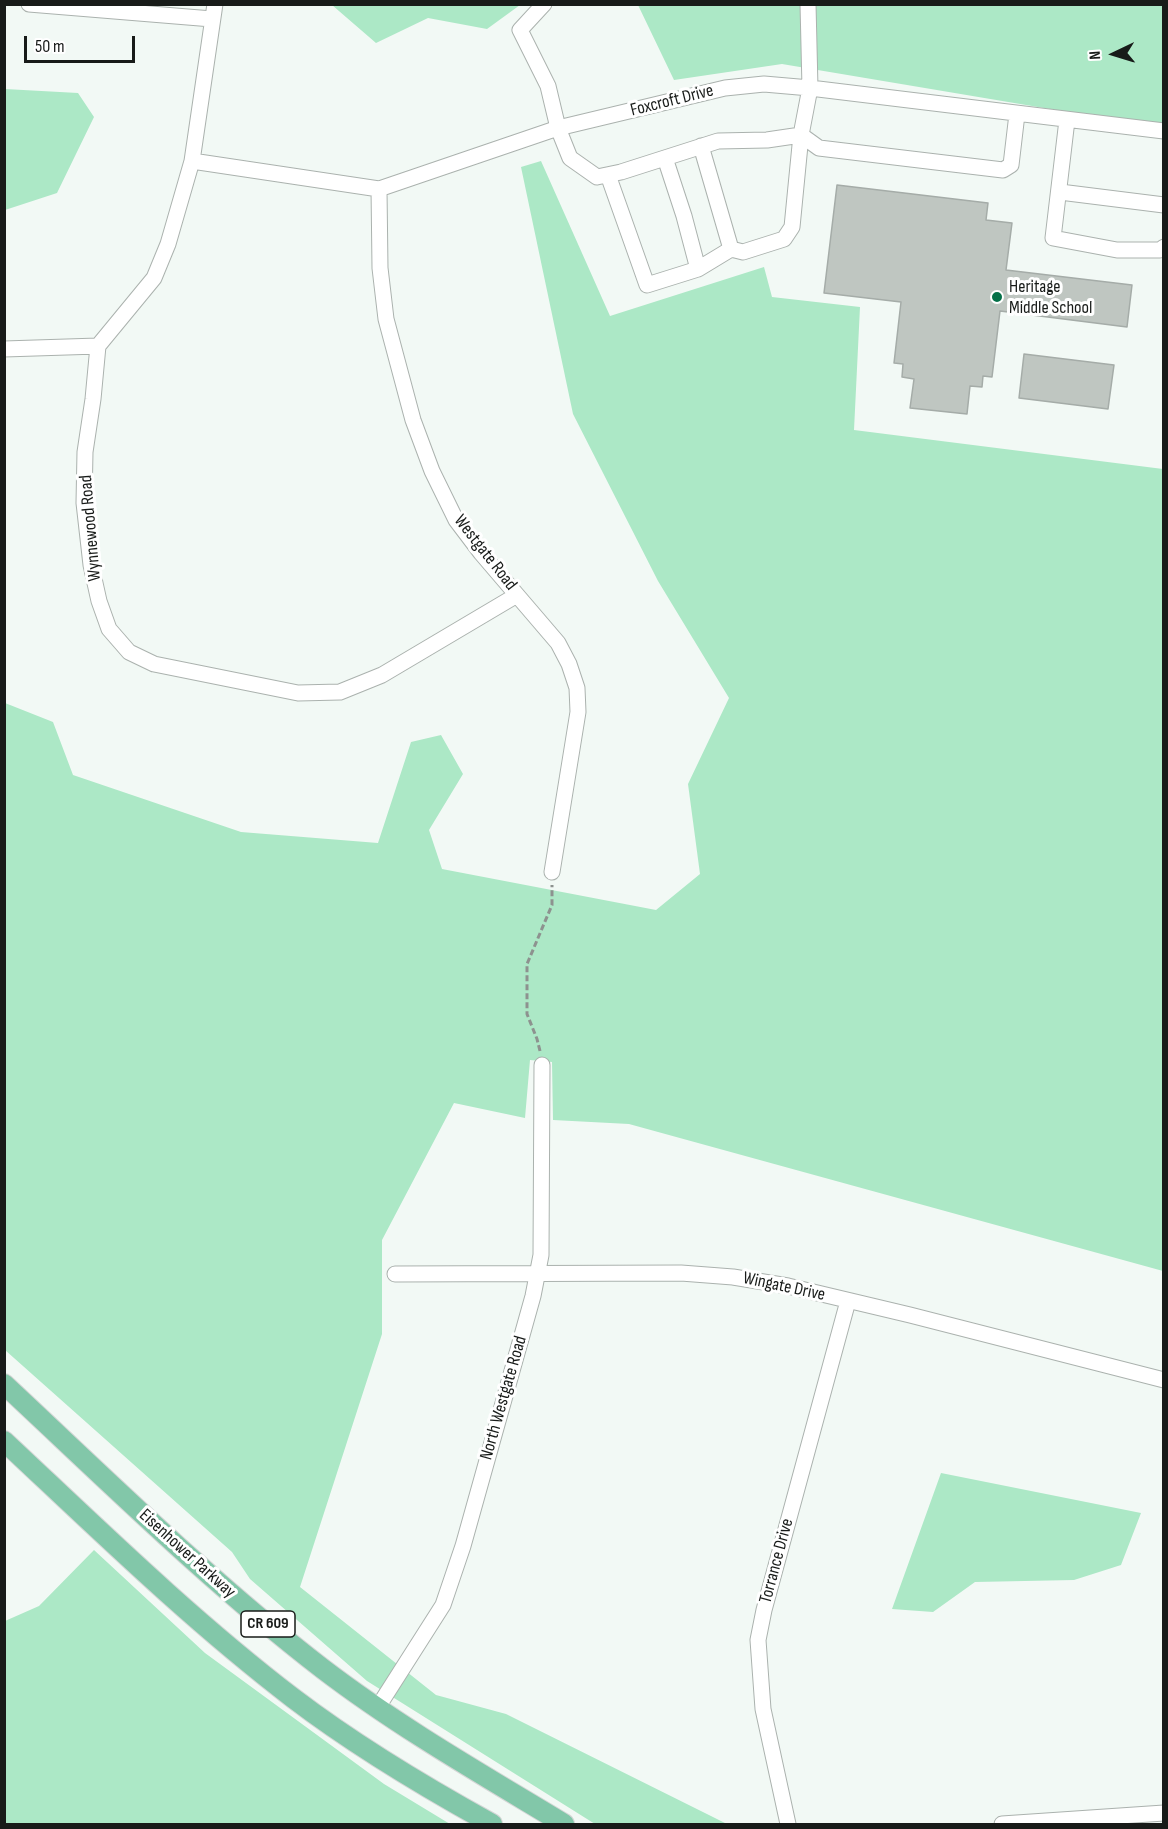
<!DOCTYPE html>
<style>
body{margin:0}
#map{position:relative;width:1168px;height:1829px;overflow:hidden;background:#f2f9f5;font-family:"Sofia Sans Condensed",sans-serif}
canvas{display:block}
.frame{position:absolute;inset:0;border:6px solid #181b19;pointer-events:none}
.north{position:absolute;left:1084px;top:24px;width:60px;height:60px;-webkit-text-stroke:4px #fff;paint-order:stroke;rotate:266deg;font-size:16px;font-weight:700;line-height:24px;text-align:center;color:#181b19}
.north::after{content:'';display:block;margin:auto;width:21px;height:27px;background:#181b19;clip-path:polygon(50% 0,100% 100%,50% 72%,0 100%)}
.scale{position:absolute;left:24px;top:36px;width:111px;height:27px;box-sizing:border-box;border:3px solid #181b19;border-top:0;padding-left:8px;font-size:18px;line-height:21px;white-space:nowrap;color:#181b19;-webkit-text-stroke:4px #fff;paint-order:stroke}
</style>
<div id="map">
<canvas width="1168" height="1829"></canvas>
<div class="frame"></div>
<div class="north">N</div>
<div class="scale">50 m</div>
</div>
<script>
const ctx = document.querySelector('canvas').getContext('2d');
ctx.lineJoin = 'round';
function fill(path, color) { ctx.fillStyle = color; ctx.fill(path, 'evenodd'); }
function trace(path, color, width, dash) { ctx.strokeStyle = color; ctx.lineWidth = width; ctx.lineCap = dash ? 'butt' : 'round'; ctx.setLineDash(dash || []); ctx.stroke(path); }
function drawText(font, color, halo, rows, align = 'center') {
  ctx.font = font + ' "Sofia Sans Condensed",sans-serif'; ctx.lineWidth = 6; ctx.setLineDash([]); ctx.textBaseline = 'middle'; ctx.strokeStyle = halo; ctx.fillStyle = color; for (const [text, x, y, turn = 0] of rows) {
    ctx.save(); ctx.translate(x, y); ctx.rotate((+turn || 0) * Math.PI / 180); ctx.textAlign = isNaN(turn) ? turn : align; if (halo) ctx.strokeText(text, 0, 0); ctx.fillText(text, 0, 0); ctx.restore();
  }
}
fill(new Path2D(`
 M332,5H520L487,29L428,18L376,43Z
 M638,5H1163V128L782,64L674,80Z
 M5,89L78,93L94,117L57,193L5,210Z
 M541,161L610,316L764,267L772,297L860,307L854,430L1163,469V1271L629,1124L553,1120L552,1062L530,1060L525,1118L454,1103L382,1240V1334L300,1587L436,1695L506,1714L727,1824H595L367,1681L250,1579L232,1552L5,1350V703L53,722L73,775L241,832L378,843L411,742L441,735L463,774L429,830L442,869L656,910L700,874L688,784L729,698L658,581L573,414L521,167Z
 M941,1473L1141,1513L1121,1565L1074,1580L975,1582L933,1612L892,1609Z
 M94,1550L205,1653L384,1784L450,1824H5V1621L39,1606Z`), '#ace8c6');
const building = new Path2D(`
 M837,185L988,203L986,220L1012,223L1006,270L1132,285L1127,327L1000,311L992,377L983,376L982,387L970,386L967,414L910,408L914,379L902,377L903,364L894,363L901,302L824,293Z
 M1024,354L1114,365L1108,409L1019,398Z`);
fill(building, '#bfc6c1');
trace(building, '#a5aca8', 1.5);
const minor = new Path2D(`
 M29,4L212,19
 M215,4L192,161L168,244L154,278L98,346L93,399L85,452L84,503L91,565L99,601L109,629L129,652L154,664L298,693L340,692L382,675L517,595
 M544,4L520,30L548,86L558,128L570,158L597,177L621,172L718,141L767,140L801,135L792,227L784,239L743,252L731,249L698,269
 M808,4L810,88L801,135L819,148L1003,170L1011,165L1017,114
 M1067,120L1053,238L1117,250H1160L1164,247
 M701,146L731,249
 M192,161L379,189L558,128L725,88L764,84L810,88L1164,131
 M608,175L647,285L698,269L684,216L665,158
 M379,189L380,268L386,319L413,420L432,471L456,520L481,553L558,643L569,664L577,688L578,712L552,872
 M1060,192L1164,205
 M4,349L98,346
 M395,1274L681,1273L733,1277L788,1286L910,1315L1164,1380
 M378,1707L443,1605L463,1546L533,1296L541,1255L542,1065
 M788,1824L763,1709L758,1640L764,1610L848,1301
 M1002,1824L1164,1813`);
const major = new Path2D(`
 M4,1384C108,1481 210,1582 323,1669C399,1727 483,1775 564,1824
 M4,1441C98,1529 191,1620 293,1698C356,1746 423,1786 492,1824`);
trace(minor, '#abb2ae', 17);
trace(major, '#d5d6d6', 22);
trace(new Path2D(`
 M540,1051L537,1039L527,1014V964L552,905V885`), '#8d928f', 3, [6, 3]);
trace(minor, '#fff', 15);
trace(major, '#82c7a9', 20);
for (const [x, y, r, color] of [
 [997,297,6,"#047048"]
]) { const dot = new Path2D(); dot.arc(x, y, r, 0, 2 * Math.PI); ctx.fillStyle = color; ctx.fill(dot); trace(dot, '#fff', 2); }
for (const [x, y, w] of [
 [268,1624,54]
]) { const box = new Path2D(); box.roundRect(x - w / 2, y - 13, w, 26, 4.5); ctx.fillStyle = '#fff'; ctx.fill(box); trace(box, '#181b19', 1.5); }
drawText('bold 16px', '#181b19', null, [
 ["CR 609",268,1624]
]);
drawText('18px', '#181b19', '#fff', [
 ["Foxcroft Drive",672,101,-14],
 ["Wynnewood Road",91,528,-95],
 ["Westgate Road",485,553,52],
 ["Wingate Drive",784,1287,12],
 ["North Westgate Road",504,1398,-74],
 ["Eisenhower Parkway",187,1554,42],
 ["Torrance Drive",777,1561,-75]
]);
drawText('18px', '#181b19', '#fff', [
 ["Heritage",1009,287],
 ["Middle School",1009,308]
], 'left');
</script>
